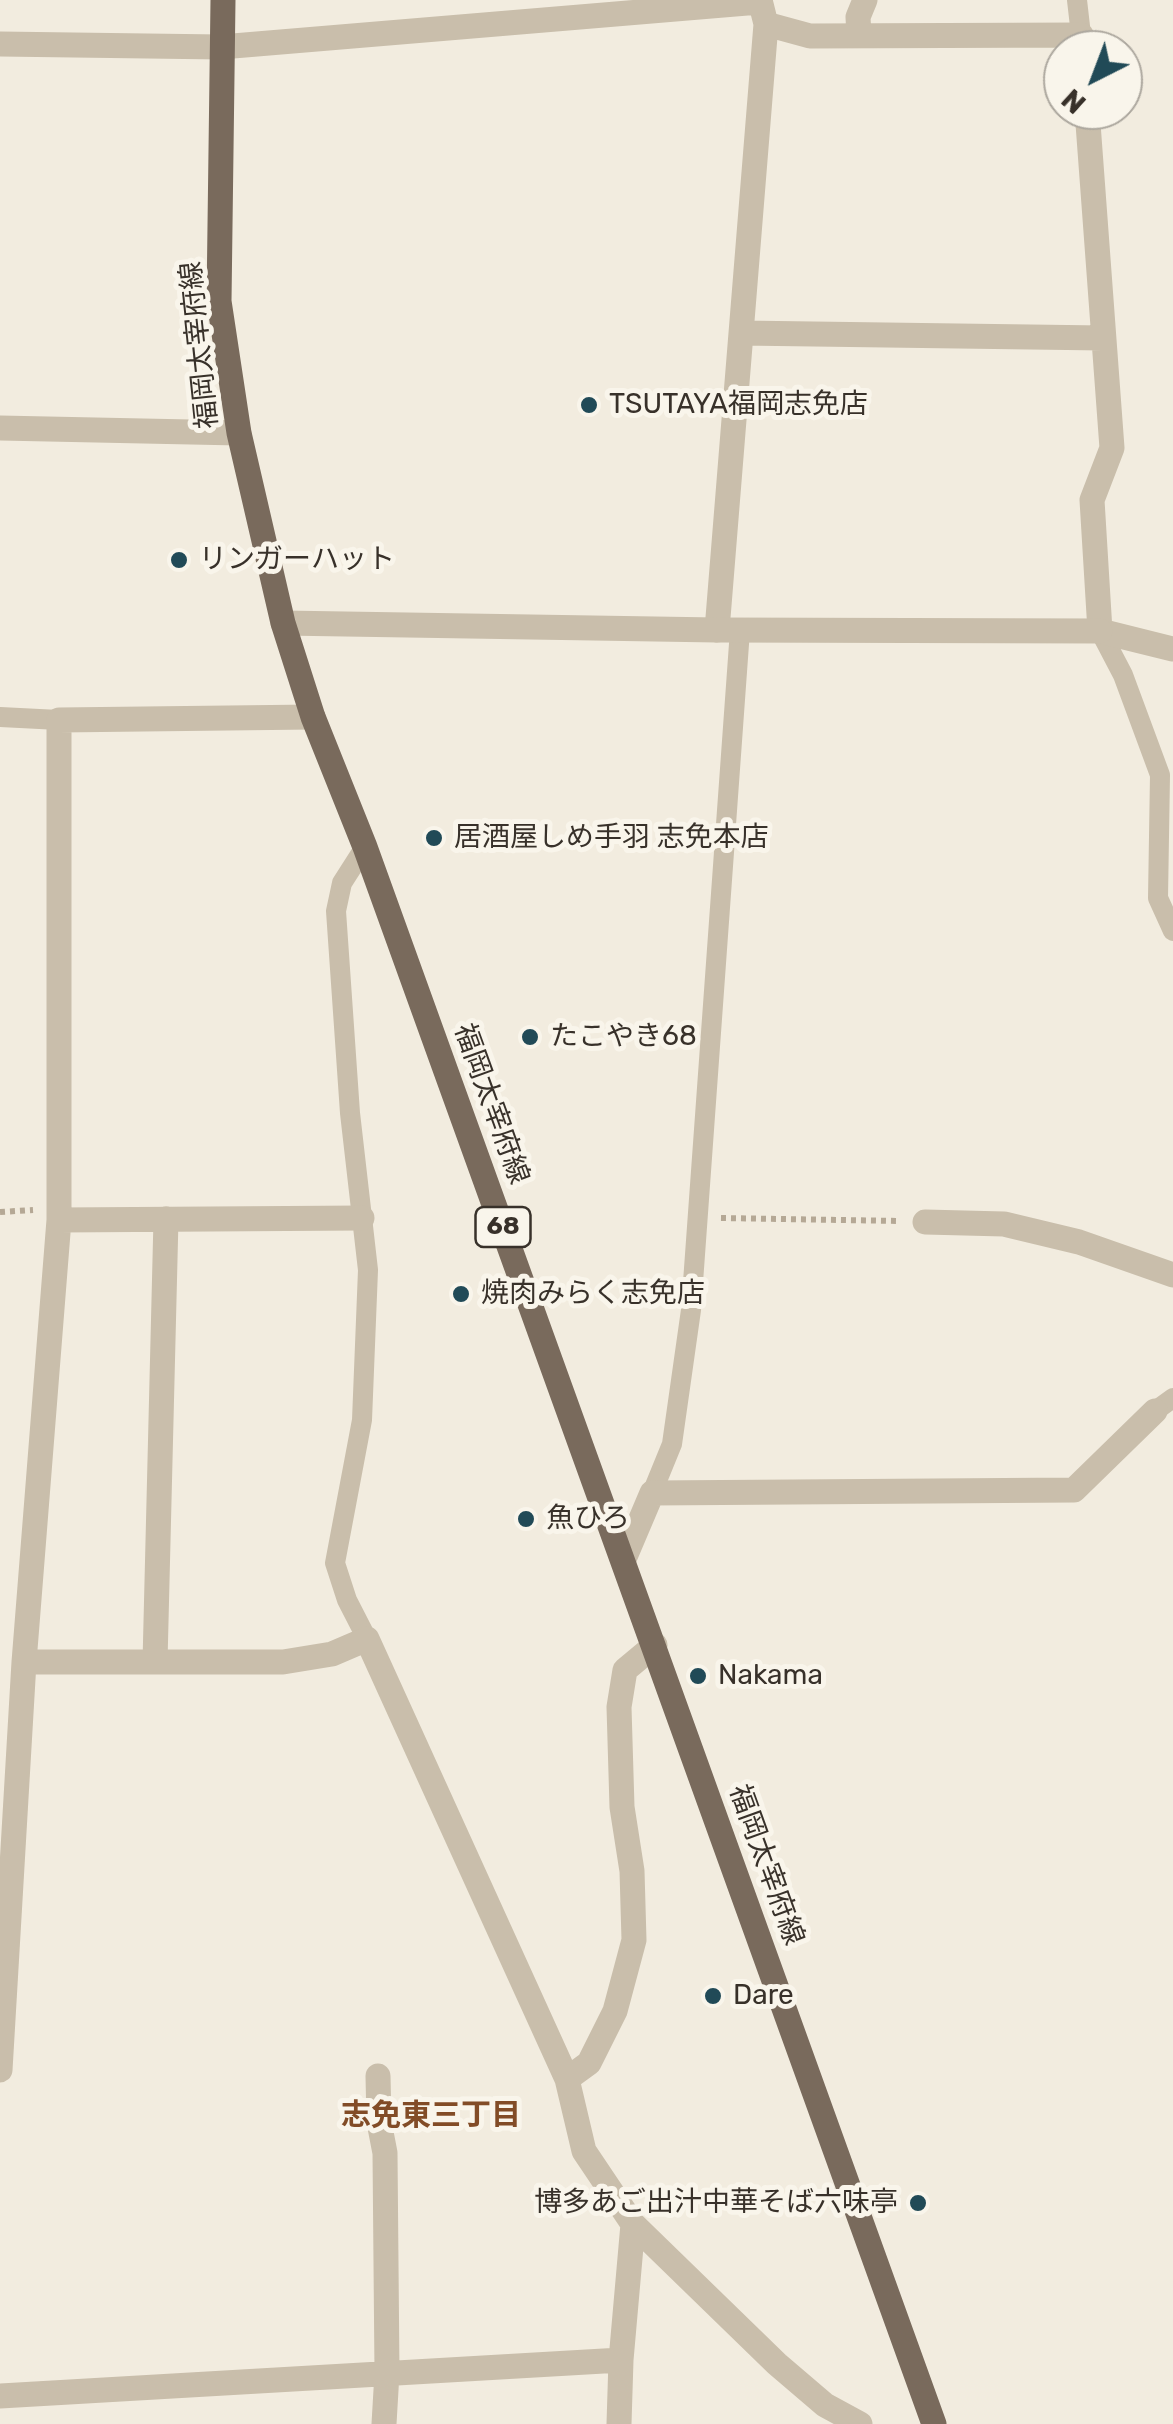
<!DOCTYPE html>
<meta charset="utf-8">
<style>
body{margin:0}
#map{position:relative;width:1173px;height:2424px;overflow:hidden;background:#f2ecdf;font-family:Rubik,sans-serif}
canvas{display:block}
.north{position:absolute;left:1043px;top:30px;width:100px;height:100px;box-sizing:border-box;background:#f9f5eb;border:2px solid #aca79e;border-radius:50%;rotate:222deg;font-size:28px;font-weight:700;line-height:40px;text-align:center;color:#38312a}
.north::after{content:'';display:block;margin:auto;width:35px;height:45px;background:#214a57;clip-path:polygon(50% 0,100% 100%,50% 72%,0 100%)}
</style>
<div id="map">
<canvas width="1173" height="2424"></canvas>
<div class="north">N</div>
</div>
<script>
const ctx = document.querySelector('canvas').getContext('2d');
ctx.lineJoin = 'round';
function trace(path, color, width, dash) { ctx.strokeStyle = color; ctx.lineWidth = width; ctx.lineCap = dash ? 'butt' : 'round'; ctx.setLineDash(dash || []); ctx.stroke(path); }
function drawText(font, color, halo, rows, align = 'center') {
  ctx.font = font + ' Rubik,"Noto Sans JP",sans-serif'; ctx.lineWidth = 10; ctx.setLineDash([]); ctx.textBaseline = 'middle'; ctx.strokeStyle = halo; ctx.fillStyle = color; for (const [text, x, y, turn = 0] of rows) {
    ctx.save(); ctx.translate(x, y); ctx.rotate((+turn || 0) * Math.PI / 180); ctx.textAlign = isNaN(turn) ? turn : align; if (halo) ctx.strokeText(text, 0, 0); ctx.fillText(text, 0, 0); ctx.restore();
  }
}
trace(new Path2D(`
 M0,1212L33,1210
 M721,1218L899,1221`), '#b5a895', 6, [5, 5]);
trace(new Path2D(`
 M1077,0L1081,35
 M1100,631L1123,675L1160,775L1158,898L1173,931
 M0,717L59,720
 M365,847L342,883L336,911L350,1113L368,1270L362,1420L335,1563L347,1600L367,1639
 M1155,1411L1173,1398
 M652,1493L672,1444L691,1310L740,630`), '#c9beab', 20);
trace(new Path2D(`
 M766,24L810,36L1081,35L1082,50
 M859,36L858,17L865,0
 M0,44L221,47L759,2
 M1087,110L1112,448L1092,500L1100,631L1173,649
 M741,333L1103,338
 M717,630L766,24L760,0
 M59,1220L362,1218
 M925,1222L1004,1224L1079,1242L1173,1275
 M624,1559L652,1493L1074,1490L1155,1411
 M24,1662H283L332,1654L367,1639L567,2079L584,2151L633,2224L777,2364L825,2405L860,2424
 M155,1662L166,1219
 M0,2070L24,1662L59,1220V720L313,717
 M378,2076L379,2122L385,2153L387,2373L384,2424
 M567,2079L589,2063L615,2011L634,1940L632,1871L622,1807L619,1707L625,1670L655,1645
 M0,2396L621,2360
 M619,2424L621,2360L633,2224`), '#c9beab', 25);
trace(new Path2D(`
 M0,428L239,433
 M283,623L717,630L1100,631`), '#c9beab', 25);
trace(new Path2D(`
 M223,0L219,301L239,433L283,623L313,717L365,847L934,2424`), '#796a5c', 25);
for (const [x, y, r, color] of [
 [589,405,10,"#214a57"],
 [179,560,10,"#214a57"],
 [434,838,10,"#214a57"],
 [530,1037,10,"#214a57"],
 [461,1294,10,"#214a57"],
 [526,1519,10,"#214a57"],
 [698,1676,10,"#214a57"],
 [713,1996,10,"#214a57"],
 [918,2203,10,"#214a57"]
]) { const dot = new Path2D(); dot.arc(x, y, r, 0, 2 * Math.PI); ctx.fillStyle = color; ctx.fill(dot); trace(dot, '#f9f5eb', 4); }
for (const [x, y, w] of [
 [503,1227,55]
]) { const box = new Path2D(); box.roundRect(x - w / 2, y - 20, w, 40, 8); ctx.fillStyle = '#f9f5eb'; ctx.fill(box); trace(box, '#38312a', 2.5); }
drawText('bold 25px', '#38312a', null, [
 ["68",503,1227]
]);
drawText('28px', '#38312a', '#f9f5eb', [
 ["福岡太宰府線",200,345,-96],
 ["福岡太宰府線",491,1104,70],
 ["福岡太宰府線",766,1865,70]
]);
drawText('28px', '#38312a', '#f9f5eb', [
 ["TSUTAYA福岡志免店",609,405],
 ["リンガーハット",199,560],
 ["居酒屋しめ手羽 志免本店",454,838],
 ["たこやき68",550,1037],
 ["焼肉みらく志免店",481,1294],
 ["魚ひろ",546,1519],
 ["Nakama",718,1676],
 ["Dare",733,1996],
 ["博多あご出汁中華そば六味亭",898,2203,"right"]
], 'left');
drawText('bold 30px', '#824c27', '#f9f5eb', [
 ["志免東三丁目",431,2116]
]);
</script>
